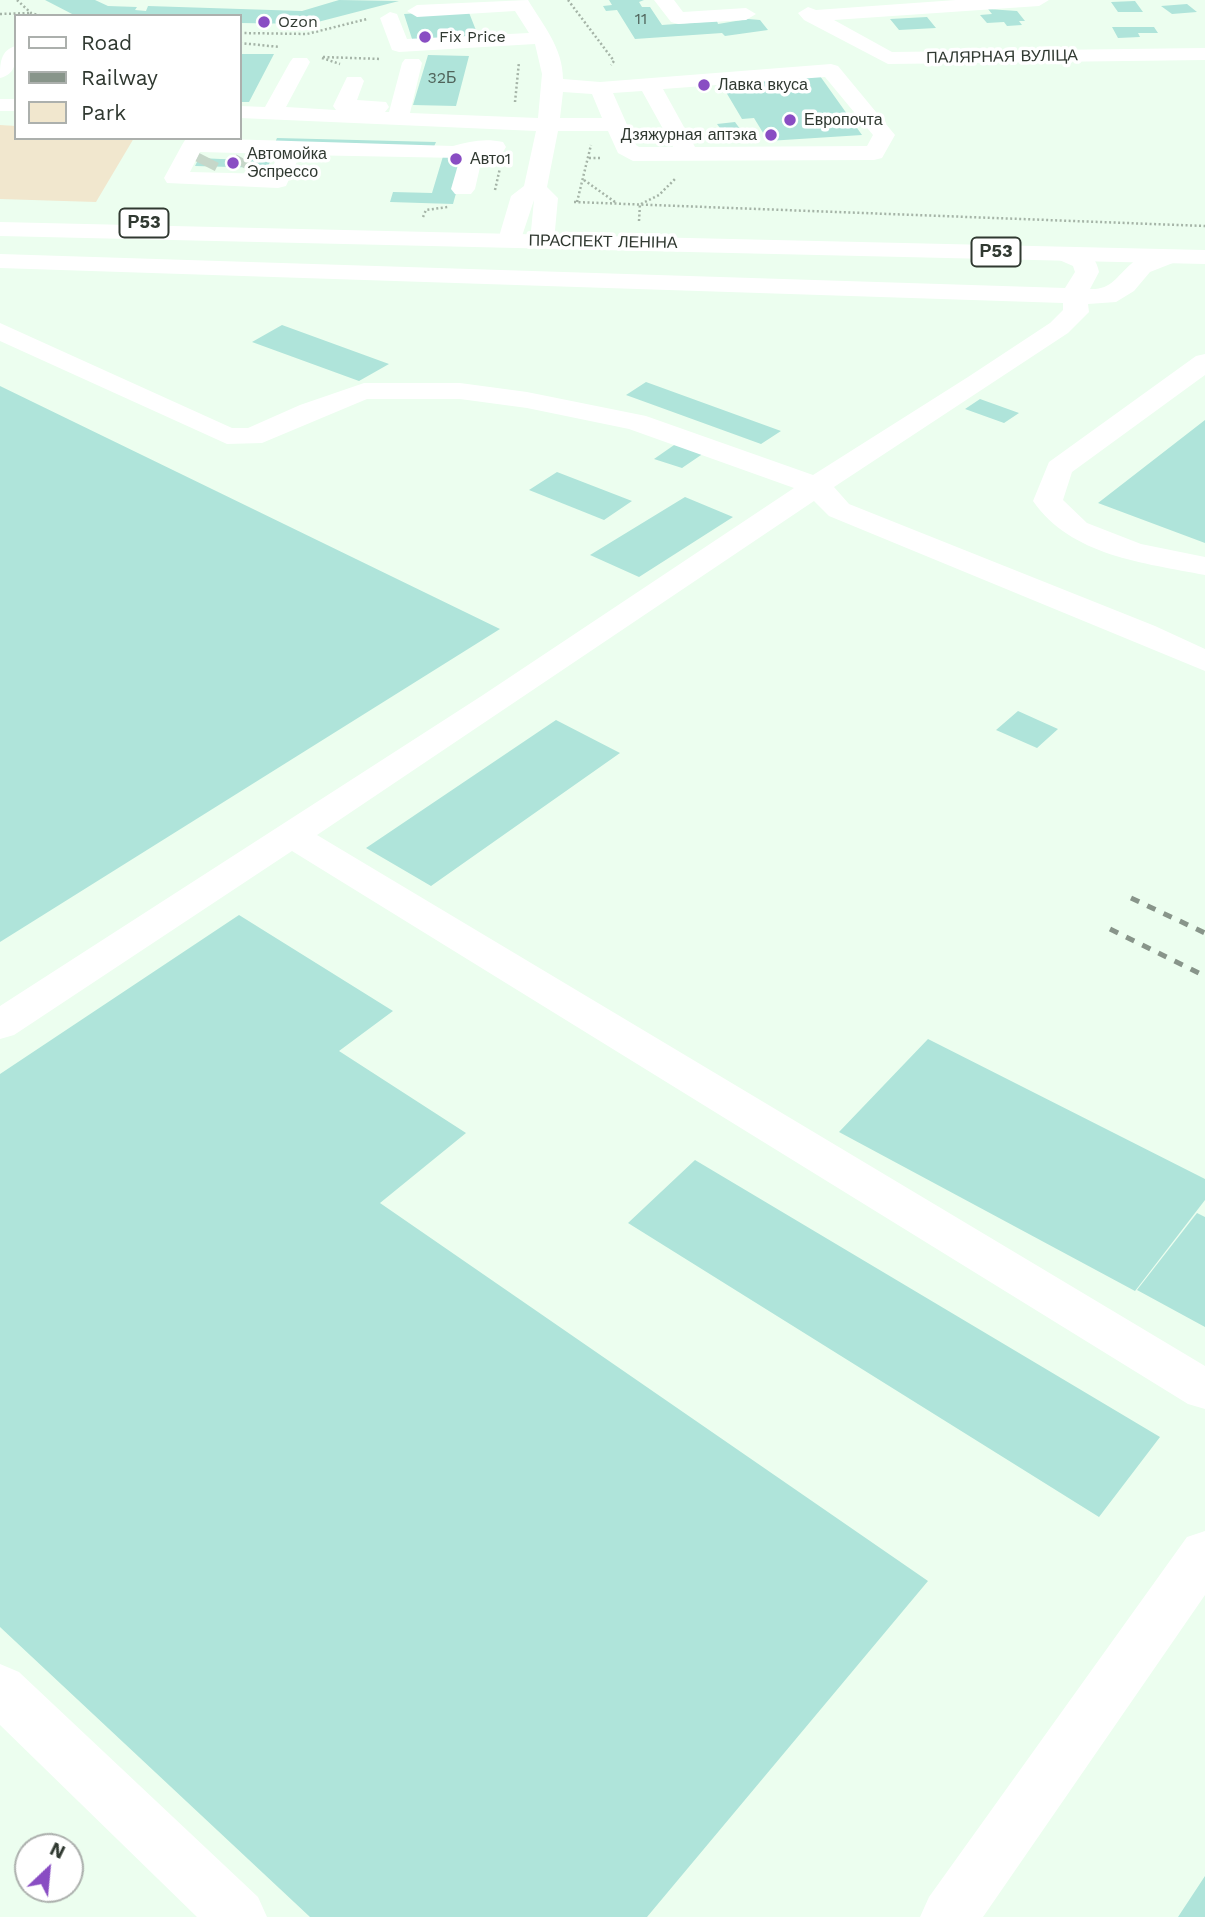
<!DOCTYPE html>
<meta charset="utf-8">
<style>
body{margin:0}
#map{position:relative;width:1205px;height:1917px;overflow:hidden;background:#ecfeef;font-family:"Work Sans",sans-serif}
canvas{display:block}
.legend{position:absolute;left:14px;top:14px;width:228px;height:126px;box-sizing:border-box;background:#fff;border:2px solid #acb0ad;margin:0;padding:9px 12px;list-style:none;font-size:21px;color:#303931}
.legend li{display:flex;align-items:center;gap:14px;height:35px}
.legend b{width:35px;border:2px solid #acb0ad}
.north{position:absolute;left:14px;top:1833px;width:70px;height:70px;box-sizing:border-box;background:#fff;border:2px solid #acb0ad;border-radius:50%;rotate:26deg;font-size:19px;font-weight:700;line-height:28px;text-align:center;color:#303931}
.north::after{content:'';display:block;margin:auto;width:24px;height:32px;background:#894dc3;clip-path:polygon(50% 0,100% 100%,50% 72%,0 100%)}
</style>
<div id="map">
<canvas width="1205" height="1917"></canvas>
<ul class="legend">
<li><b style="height:9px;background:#fff"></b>Road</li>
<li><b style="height:9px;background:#88958a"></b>Railway</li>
<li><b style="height:19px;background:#f1e7ce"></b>Park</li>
</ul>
<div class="north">N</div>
</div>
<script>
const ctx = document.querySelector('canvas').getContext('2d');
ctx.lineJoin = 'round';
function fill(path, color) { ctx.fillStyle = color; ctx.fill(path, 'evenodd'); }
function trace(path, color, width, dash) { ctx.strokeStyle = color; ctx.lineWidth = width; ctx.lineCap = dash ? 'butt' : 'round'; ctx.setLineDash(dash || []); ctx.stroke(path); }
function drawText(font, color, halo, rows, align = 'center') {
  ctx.font = font + ' "Work Sans",sans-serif'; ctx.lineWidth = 7; ctx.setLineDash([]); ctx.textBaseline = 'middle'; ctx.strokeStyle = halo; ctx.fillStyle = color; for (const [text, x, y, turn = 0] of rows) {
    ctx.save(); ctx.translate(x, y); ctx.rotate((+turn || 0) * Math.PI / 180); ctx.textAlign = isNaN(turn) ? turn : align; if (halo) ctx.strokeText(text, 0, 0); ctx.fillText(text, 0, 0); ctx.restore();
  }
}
fill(new Path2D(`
 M0,125L16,126V138H134L96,202L0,199Z`), '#f1e7ce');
fill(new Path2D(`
 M45,0H95L108,6L137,7L135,10L146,11L148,6L302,11L339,0L399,1L310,24L240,23V16H76Z
 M609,0H644L639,2L642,7H650L662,25L717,21L718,24L748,19L760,20L768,30L725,36L722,33L635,39L617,10L606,11L603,6L612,5Z
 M1135,1L1143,12H1118L1111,2Z
 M1187,4L1197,12L1172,14L1161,6Z
 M988,9L1017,11L1025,21H1019L1022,25L1007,26L1004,22L987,23L980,15L992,14Z
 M468,10L479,38L413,42L404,14Z
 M927,17L936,28L899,30L890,19Z
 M1112,27H1154L1158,33H1138L1140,37L1118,38Z
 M240,54H274L249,102H240Z
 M428,55L469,56L456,106L413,105Z
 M820,76L862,135L768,141L754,118L742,119L720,82Z
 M735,122L743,133L725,135L717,124Z
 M277,138L436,142L433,149L274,145Z
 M444,153L467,154L453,204L390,202L393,192L432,193Z
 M199,158L221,159L271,160L267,168L195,166Z
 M282,325L389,364L359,381L252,342Z
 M646,382L781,431L761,444L626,395Z
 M0,386L500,629L0,942Z
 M980,399L1019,413L1004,423L965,409Z
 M1205,420V543L1098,503Z
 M677,443L704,453L682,468L654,459Z
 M557,472L632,501L604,520L529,490Z
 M685,497L733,517L639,577L590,555Z
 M1018,711L1058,729L1037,748L996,730Z
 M556,720L620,753L431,886L366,848Z
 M239,915L393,1011L339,1051L466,1133L380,1203L928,1581L647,1917H310L0,1627V1074Z
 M928,1039L1205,1179V1200L1135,1291L839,1132Z
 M695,1160L1160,1437L1099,1517L628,1223Z
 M1197,1213L1205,1217V1327L1137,1290Z
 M1205,1876V1917H1178Z`), '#afe4da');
trace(new Path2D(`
 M205,166L209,158
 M242,167L246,160`), '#c6d7c9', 22, [22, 11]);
trace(new Path2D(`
 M17,0L31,13L42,16
 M568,0L614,61L611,65
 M0,14L31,13
 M240,33L307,34L367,19
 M240,43L280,47
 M323,57L381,59
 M322,58L340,64
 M515,102L519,62
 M589,158H602
 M584,180L615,202
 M495,190L500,168
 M574,202L1205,226
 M577,202L591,145
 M641,204L659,195L676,178
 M423,217L426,210L448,207
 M639,221L640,204`), '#a5b4a7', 2.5, [2, 2.5]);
fill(new Path2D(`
 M528,0C543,25 563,48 563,79L600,82L831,64L838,66L895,135L882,158L874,160L633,161L618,153L608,131H558L547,187L558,198L554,241L551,246L542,248L533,246L530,241L534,200L519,245L510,247L501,245L498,240L511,196L524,186L536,131L240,118V106L265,107L290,62L293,58H307L310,62L286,107L336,110L333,106L347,77H361L364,81L357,100L386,102L389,107L385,112H389L402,63L405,59H419L422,63L410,113L538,118L542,74L535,44L399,52L392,50L380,18L390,12L397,14L407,39L529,33L515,11L417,17L407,11L417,5ZM825,77L873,135L867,146L695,147L663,89ZM642,91L673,147H639L636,145L613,93ZM563,92L592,94L602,118H560Z
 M654,0H674L683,12L746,8L756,14L746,20L678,24L671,22Z
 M956,0H1049L1039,6L834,20L892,52L1205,48V60L888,64L804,20L798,13L808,7L816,10Z
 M16,46C16,60 17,74 0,78C0,64 0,50 16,46Z
 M0,99H16V111H0Z
 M193,138L453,146C470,141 485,138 503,142L506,147L503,152L483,154L475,189L471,194H455L451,189L460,158L300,155L286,186L278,188L167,183L164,178L182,145L185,140ZM200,152L278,154L270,174L190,172Z
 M1066,247C1083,251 1096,254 1099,272L1090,289C1111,290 1116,277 1131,264C1141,254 1164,248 1178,251L1181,256L1178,261L1150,272L1134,291L1116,302L1088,304L1089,312L1068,333L834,487L849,504L1155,626L1205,649V671L829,516L814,501L317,835L1205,1366V1409L1188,1404L292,851L14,1035L0,1039V1006L483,695L794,488L629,429L527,408L460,399H367L262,443L227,444L0,341V323L232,428H248L300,405L364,383H460L527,392L646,416L813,475L968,377L1050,323L1063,310V303L0,268V254L1065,288L1075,272L1073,266L1057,259L1054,254L1057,249Z
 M1205,354V375L1072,472L1063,500L1087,523L1141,544L1205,557V575C1144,563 1071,556 1033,501L1049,462L1196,356Z
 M1205,1531V1595L983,1917H920L929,1897L1187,1537Z
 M0,1664L19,1672L258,1897L267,1917H197L0,1725Z`), '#fff');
fill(new Path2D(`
 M0,222L1205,250V264L0,236Z`), '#fff');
trace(new Path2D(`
 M1131,898L1205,933
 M1110,929L1205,976`), '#88958a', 5, [9, 9]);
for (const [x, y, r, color] of [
 [264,22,7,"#894dc3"],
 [425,37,7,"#894dc3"],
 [704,85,7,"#894dc3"],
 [790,120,7,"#894dc3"],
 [771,135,7,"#894dc3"],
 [456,159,7,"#894dc3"],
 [233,163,7,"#894dc3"]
]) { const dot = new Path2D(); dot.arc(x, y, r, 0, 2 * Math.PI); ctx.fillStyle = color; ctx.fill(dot); trace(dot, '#fff', 2.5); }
drawText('16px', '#50645b', null, [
 ["11",641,19],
 ["32Б",442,78]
]);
drawText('16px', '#303931', '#fff', [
 ["Ozon",278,22],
 ["Fix Price",439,37],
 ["Лавка вкуса",718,85],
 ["Европочта",804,120],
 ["Дзяжурная аптэка",757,135,"right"],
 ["Автомойка",247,154],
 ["Эспрессо",247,172],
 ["Авто1",470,159]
], 'left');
drawText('16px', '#303931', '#fff', [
 ["ПАЛЯРНАЯ ВУЛІЦА",1002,57,-1],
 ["ПРАСПЕКТ ЛЕНІНА",603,242,1]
]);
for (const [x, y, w] of [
 [144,223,49],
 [996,252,49]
]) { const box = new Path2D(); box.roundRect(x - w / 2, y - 14.5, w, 29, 5); ctx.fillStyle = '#fff'; ctx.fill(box); trace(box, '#303931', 2); }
drawText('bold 18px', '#303931', null, [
 ["Р53",144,223],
 ["Р53",996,252]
]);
</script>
